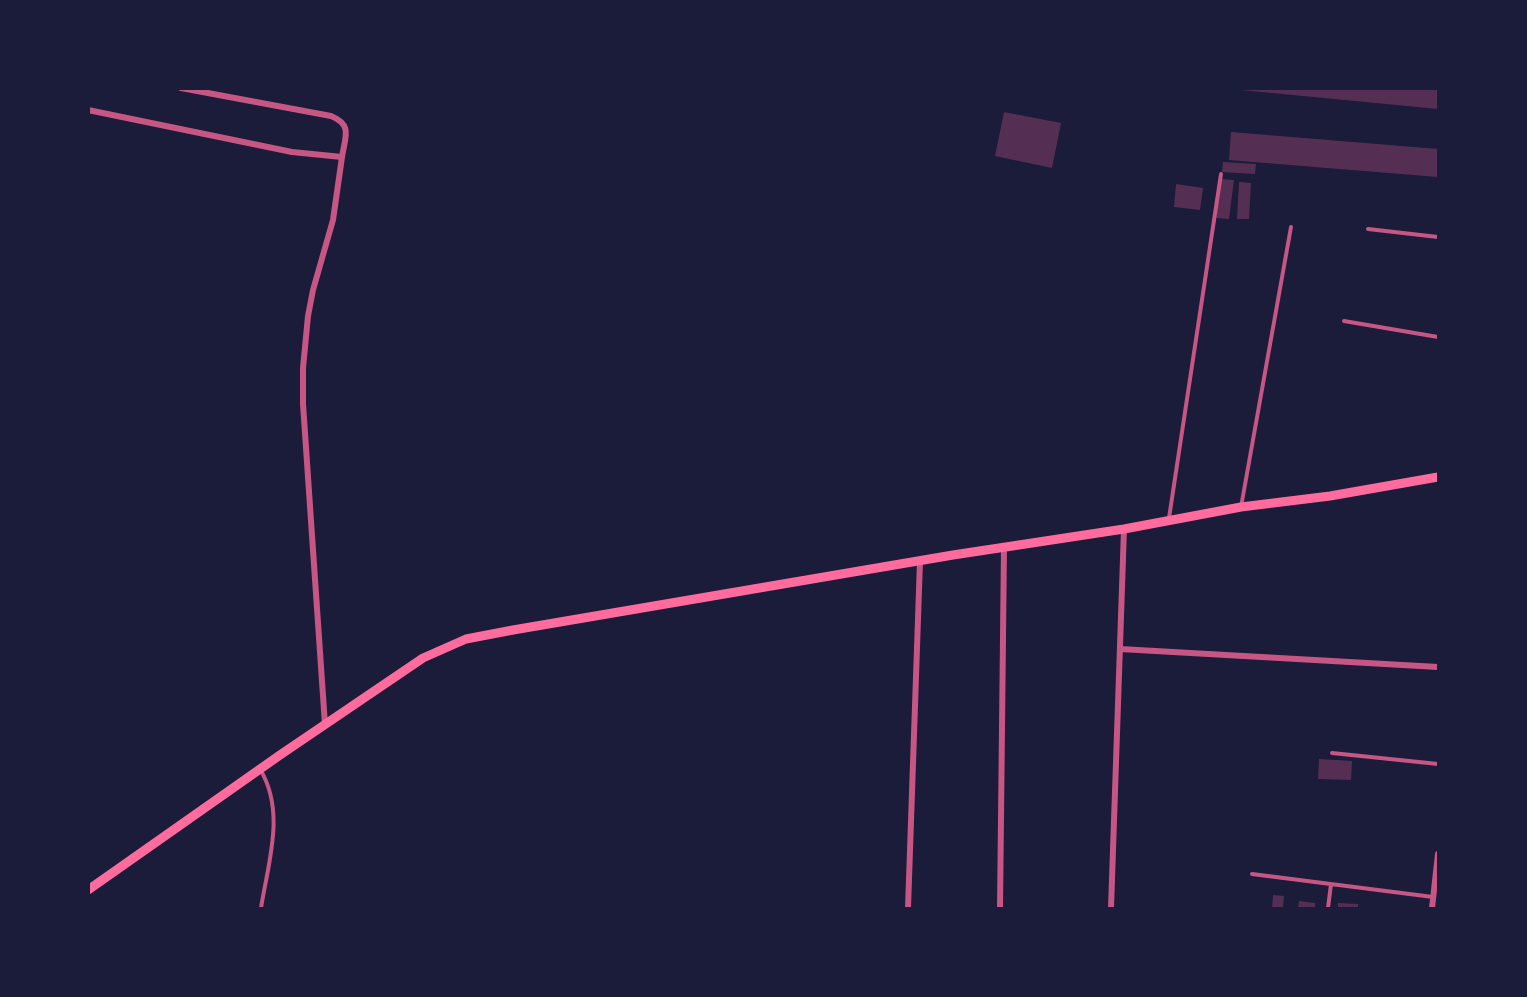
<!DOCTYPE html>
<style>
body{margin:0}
#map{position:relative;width:1527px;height:997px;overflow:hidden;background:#1b1b3a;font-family:"DM Sans",sans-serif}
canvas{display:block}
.frame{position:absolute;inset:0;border:90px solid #1b1b3a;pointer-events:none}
</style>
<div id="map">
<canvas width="1527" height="997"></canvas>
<div class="frame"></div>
</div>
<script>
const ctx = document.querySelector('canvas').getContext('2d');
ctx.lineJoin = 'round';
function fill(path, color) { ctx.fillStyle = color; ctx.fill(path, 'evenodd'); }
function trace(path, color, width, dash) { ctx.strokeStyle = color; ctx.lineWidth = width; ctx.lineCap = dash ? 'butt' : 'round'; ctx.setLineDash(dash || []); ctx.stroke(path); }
fill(new Path2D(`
 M1241,88H1438V109L1241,90Z
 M1004,112L1061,123L1052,168L995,156Z
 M1231,132L1438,149V177L1229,160Z
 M1223,162L1256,164L1255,174L1222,172Z
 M1221,179L1234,180L1229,219L1216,218Z
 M1239,182L1251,183L1249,219H1237Z
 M1176,184L1203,188L1200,210L1174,207Z
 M1319,759L1352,761L1351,780L1318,779Z
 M1273,895L1284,896L1283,908H1272Z
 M1299,901L1315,903V908H1298Z
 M1338,903L1358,904V908H1338Z`), '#542f53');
trace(new Path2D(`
 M1368,229L1438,237
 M1344,321L1438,337
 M1241,507L1291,227
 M1169,518L1221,174
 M1332,753L1438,764
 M260,769C286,812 268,863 261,908
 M1252,874L1433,897
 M1328,908L1331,884`), '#c65784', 4);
trace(new Path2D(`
 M181,88L331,116C353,125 345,137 342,157
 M88,110L292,152L342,157L333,220L313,290L308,316L303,368V404L325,725
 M1120,649L1438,667
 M908,908L920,561
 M1000,908L1004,547
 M1111,908L1124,529
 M1432,908L1438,854`), '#c65784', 6);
trace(new Path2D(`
 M88,890L280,755L423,658L466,639L513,630L953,555L1124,529L1241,507L1330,496L1438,477`), '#ff6b9d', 9);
</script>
